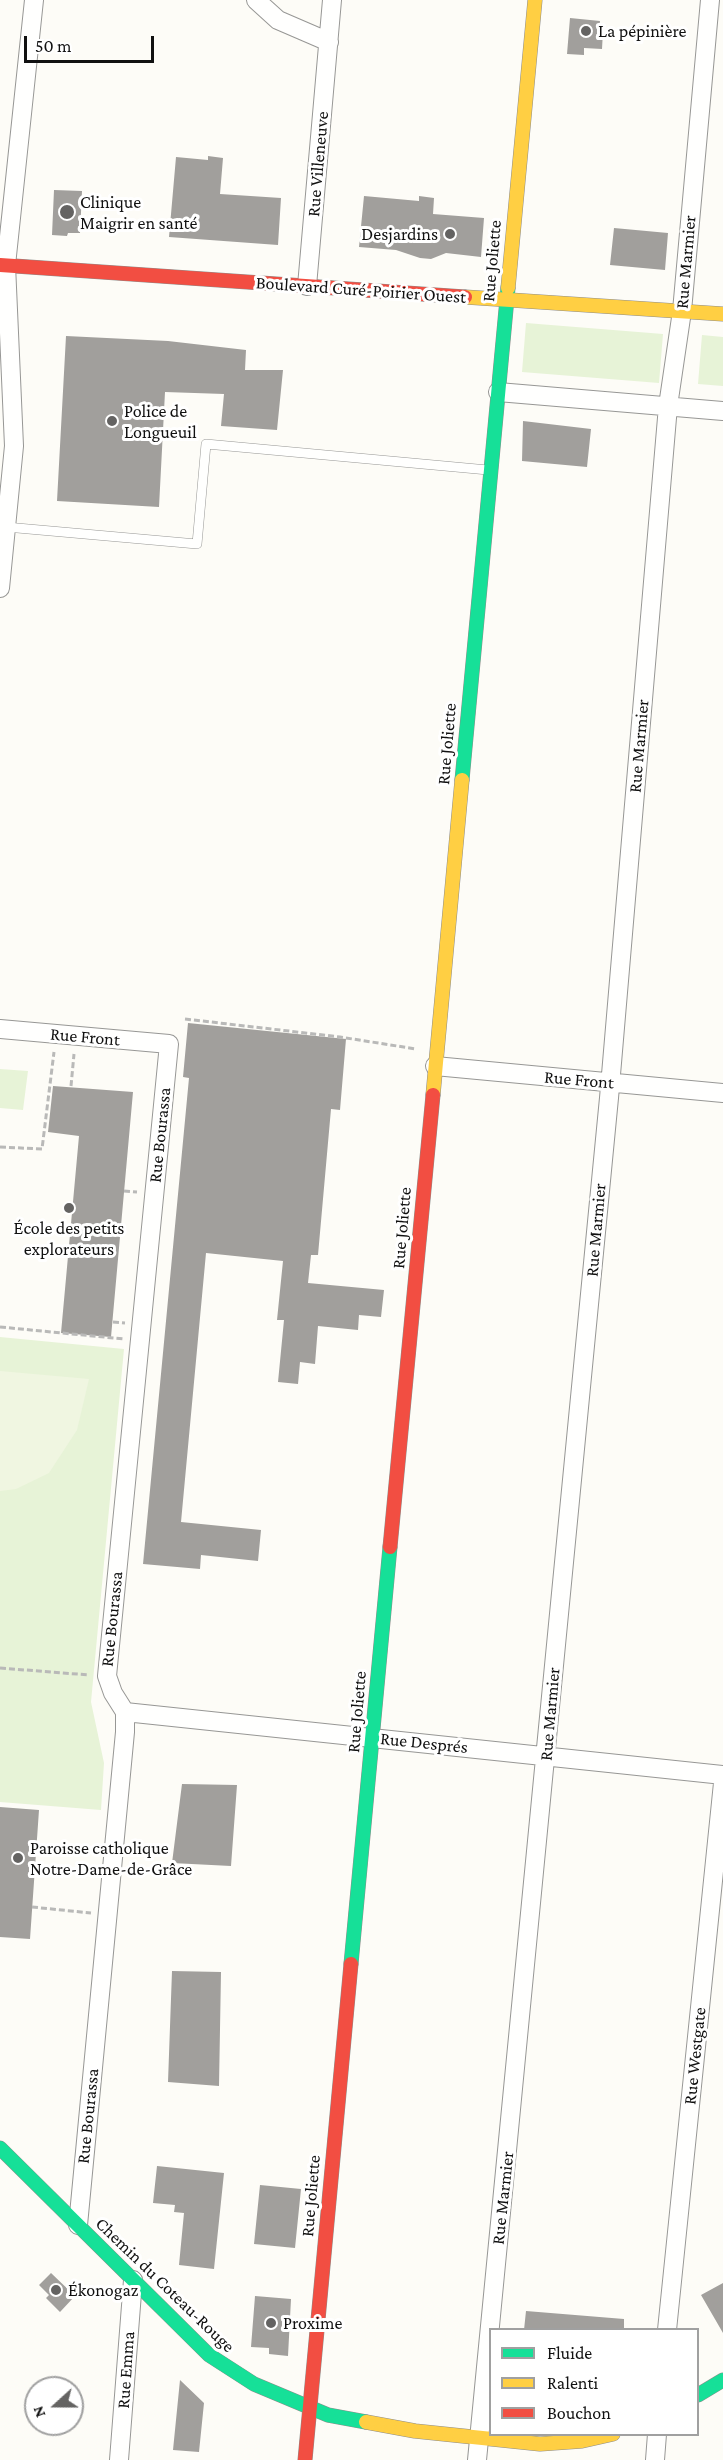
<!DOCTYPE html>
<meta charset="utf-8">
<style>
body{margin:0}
#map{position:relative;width:723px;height:2460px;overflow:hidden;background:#fdfcf7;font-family:"Crimson Pro",serif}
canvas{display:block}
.legend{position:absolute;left:489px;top:2328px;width:210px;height:108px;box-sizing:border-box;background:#fff;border:2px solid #a0a0a0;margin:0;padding:8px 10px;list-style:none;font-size:18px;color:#111}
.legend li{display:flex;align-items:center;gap:12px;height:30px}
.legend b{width:30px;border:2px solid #a0a0a0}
.north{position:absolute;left:24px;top:2376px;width:60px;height:60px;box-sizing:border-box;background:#fff;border:2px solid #a0a0a0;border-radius:50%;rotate:249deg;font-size:16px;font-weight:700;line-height:24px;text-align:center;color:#111}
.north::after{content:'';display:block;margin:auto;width:21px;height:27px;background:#646362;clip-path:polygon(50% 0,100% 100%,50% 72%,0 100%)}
.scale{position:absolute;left:24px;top:36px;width:130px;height:27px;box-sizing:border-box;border:3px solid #111;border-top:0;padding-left:8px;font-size:18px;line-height:21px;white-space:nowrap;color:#111;-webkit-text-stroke:4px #fff;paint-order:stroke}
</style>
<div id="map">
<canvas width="723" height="2460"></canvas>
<ul class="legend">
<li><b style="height:8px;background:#16e098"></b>Fluide</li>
<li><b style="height:8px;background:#ffcf43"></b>Ralenti</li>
<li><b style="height:8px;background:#f24e42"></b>Bouchon</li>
</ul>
<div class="north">N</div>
<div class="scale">50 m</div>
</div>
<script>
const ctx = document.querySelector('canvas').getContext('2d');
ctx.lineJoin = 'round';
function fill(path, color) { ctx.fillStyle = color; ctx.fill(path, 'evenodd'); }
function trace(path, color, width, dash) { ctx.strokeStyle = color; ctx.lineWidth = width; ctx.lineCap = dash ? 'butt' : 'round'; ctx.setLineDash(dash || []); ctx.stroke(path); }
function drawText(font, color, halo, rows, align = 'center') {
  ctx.font = font + ' "Crimson Pro",serif'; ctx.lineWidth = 6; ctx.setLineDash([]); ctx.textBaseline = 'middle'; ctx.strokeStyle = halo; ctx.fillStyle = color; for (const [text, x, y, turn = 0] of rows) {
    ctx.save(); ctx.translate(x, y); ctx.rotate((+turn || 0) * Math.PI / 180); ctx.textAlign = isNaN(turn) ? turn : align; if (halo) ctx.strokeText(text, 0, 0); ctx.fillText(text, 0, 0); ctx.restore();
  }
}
fill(new Path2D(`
 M526,323L663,334L659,383L522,372Z
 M702,335L723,337V386L698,384Z
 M0,1069L28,1071L23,1110L0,1108Z
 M0,1337L124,1349L91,1702L104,1763L101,1810L0,1802Z`), '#e7f3d7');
fill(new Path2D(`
 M0,1371L89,1379L77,1430L49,1473L16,1489L0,1491Z`), '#f0f6e1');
fill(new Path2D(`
 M570,18L600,21L599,30L603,31L602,49L584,48V55L567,54Z
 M208,156L223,158L220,194L281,198L278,245L169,237L176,157L208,160Z
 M54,190L82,191L80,233H68L67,236L52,235Z
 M364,196L419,201V196L434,198L433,214L484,218L481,257L446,253L431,259L420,258L396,250L359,247Z
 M614,228L668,233L665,270L610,265Z
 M66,336L168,341L246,350L245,370H283L277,430L221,426L224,394L165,392L159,507L57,501Z
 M523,421L591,429L587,467L522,461Z
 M188,1023L346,1039L340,1110L331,1109L318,1255H311L308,1283L384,1290L381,1317L359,1315L358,1330L318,1326L315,1364L300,1362L298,1384L278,1382L284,1320H277L283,1261L206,1253L181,1522L261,1530L258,1561L201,1555L200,1569L143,1564L189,1078L183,1077Z
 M53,1086L133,1092L111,1337L61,1333L79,1136L48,1132Z
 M182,1784L237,1785L231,1866L172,1863Z
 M0,1807L39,1810L30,1939L0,1937Z
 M172,1971L221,1972L219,2086L168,2082Z
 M157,2166L224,2173L214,2269L179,2265L184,2213L174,2212L175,2205L153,2203Z
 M260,2185L301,2189L295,2248L254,2244Z
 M51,2273L75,2296L60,2312L46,2298L49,2295L39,2285Z
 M723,2283V2333L701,2295Z
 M255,2296L291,2299L288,2356L269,2354V2348L251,2347Z
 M526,2311L624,2319V2330H524Z
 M180,2380L204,2403L199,2452L173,2450Z`), '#a19f9c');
const lane = new Path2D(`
 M6,527L197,544L206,444L488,470`);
const street = new Path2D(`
 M256,0L278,20L329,42
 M307,286L332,0
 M498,392L723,411
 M0,588L14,446L6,265L34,0
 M0,1029L169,1044L107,1676L113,1693L125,1712V1732L78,2225
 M435,1066L723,1093
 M125,1712L723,1775
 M667,2330L723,1783
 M119,2460L133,2280
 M477,2460L609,1098L668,406L682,311L710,0
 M655,2460L657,2434`);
const fast = new Path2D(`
 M462,780L508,288
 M351,1964L390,1547
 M0,2148L209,2355L254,2384L328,2415L366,2422
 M698,2395L723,2380`);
const slow = new Path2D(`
 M508,288L535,0
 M465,297L723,314
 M433,1095L462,780
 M366,2422L415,2431L540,2444L582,2441L613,2434`);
const jam = new Path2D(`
 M0,265L465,297
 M390,1547L433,1095
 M305,2460L351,1964`);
trace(lane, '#979795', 10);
trace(street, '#979795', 20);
trace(fast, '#8e8d8b', 15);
trace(slow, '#8e8d8b', 15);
trace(jam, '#8e8d8b', 15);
trace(new Path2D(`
 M185,1019L340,1037L416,1049
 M71,1086L74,1054
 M0,1147L42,1149L54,1052
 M124,1191L137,1192
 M113,1322L125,1323
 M0,1327L124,1339
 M0,1668L89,1675
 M32,1907L91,1913`), '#b9b9b8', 3, [6, 3]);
trace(lane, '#fffffe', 9);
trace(street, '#fffffe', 18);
trace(fast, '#16e098', 14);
trace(slow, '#ffcf43', 14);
trace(jam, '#f24e42', 14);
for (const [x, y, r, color] of [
 [586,31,6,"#646362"],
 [67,212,8,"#646362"],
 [450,234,6,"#646362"],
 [112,421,6,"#646362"],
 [69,1208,6,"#646362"],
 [18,1858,6,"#646362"],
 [56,2290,6,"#646362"],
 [271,2323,6,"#646362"]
]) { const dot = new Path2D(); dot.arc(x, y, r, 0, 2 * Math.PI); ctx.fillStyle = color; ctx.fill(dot); trace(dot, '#fff', 2); }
drawText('18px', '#111', '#fff', [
 ["La pépinière",598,31],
 ["Clinique",80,202],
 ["Maigrir en santé",80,223],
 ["Desjardins",438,234,"right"],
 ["Police de",124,411],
 ["Longueuil",124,432],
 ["École des petits",69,1228,"center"],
 ["explorateurs",69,1249,"center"],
 ["Paroisse catholique",30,1848],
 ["Notre-Dame-de-Grâce",30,1869],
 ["Ékonogaz",68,2290],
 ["Proxime",283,2323]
], 'left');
drawText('18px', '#111', '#fff', [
 ["Rue Villeneuve",318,164,-85],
 ["Rue Joliette",492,261,-85],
 ["Rue Marmier",686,262,-85],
 ["Boulevard Curé-Poirier Ouest",361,290,4],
 ["Rue Joliette",447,744,-85],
 ["Rue Marmier",639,746,-85],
 ["Rue Front",85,1037,5],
 ["Rue Front",579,1080,5],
 ["Rue Bourassa",160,1135,-84],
 ["Rue Joliette",402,1228,-85],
 ["Rue Marmier",596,1230,-85],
 ["Rue Bourassa",112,1619,-84],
 ["Rue Joliette",357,1712,-85],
 ["Rue Marmier",550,1714,-85],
 ["Rue Després",424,1743,6],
 ["Rue Westgate",695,2056,-84],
 ["Rue Bourassa",88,2116,-84],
 ["Rue Joliette",311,2196,-85],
 ["Rue Marmier",503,2198,-84],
 ["Chemin du Coteau-Rouge",165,2285,44],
 ["Rue Emma",126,2370,-86]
]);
</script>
